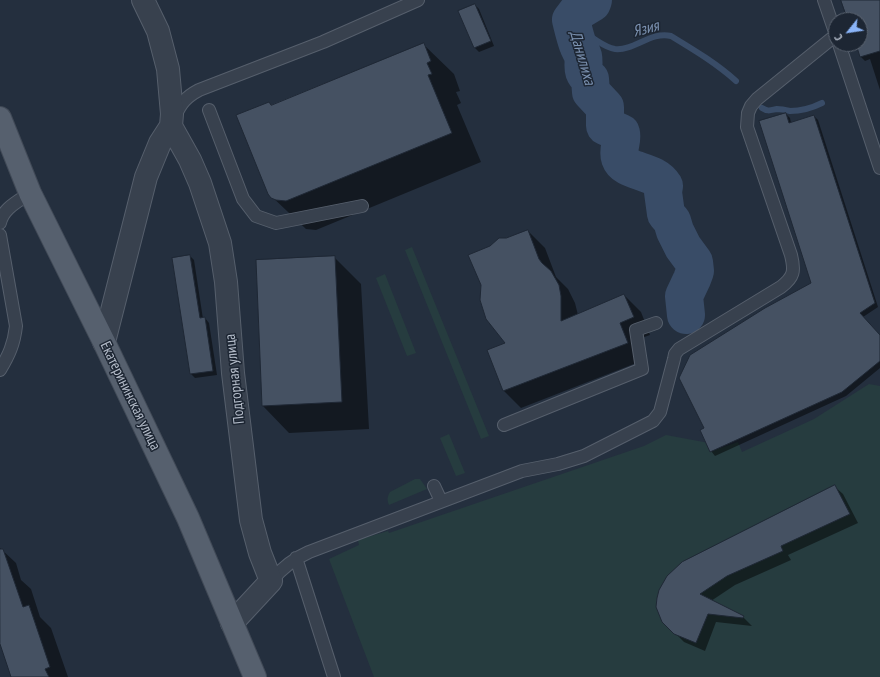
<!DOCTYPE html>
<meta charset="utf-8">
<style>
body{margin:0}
#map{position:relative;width:880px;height:677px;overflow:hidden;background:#242f3e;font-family:"PT Sans Narrow",sans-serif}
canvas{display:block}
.north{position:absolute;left:828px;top:12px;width:40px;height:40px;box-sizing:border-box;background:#1d2633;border:1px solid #59626f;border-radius:50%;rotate:240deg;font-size:11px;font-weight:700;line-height:16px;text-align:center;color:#b4bcc9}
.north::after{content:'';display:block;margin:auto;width:14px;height:18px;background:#8ab4f8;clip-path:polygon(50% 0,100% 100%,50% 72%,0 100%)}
</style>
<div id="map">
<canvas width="880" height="677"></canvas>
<div class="north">С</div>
</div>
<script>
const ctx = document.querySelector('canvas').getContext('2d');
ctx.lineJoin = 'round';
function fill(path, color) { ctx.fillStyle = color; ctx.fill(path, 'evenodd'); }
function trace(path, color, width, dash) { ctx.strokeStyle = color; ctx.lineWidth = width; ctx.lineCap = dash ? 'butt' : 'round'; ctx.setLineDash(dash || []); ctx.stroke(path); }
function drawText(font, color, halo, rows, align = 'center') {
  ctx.font = font + ' "PT Sans Narrow",sans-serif'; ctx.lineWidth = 3; ctx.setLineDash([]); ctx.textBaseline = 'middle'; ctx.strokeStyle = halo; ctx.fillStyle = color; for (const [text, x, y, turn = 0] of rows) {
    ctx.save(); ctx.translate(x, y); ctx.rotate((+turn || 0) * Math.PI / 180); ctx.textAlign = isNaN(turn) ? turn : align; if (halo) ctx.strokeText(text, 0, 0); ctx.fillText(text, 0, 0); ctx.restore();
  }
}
fill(new Path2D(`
 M412,247L489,436L481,439L405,250Z
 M385,274L416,353L407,356L376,278Z
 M869,384L880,386V677H374L329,559L359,545L358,540L388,531L389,533L644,446L666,435L709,443L712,451L738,442L742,452L814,419Z
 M449,434L465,473L456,476L440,438Z
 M415,479H420L427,489L389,505C387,500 387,497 390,492Z`), '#263c3f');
fill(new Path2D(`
 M843,0H880V90L870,59L865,61L861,57L857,44H860V20H849Z
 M475,5L479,9L494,46L479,52L475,48L460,11Z
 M424,45L454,74L460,91L456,92L461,103L457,105L481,162L316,230L306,229L269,194L272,106Z
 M786,114L790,118L791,123L814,116L818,120L878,307L863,317L880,336V368L846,396L715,456L711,451L706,428L812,284Z
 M528,231L545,248L556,277L568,289L575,303L578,315L624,295L641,312L650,335L636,340L644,360L521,408L504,391L489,350L507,343L482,285L506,239Z
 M190,256L194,260L203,319L205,318L209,323L217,375L195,378L191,374L173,259Z
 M334,257L361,284L369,429L289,433L263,406L257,261Z
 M834,486L843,494L858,523L788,555L791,560L735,585L711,601L743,617L752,626L716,622L705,651L684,642L663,621Z
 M0,548L16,563L21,580L31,589L40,617L51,628L68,677H13L0,643Z`), '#0007');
trace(new Path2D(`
 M575,33C590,31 600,47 615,49C634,51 651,31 671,36C694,50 716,63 736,81
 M762,108C768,112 771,110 777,109C781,109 786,110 790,111C802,111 812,108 822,103`), '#394c67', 6);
trace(new Path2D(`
 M593,0L592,3L577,12L571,20C573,28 575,37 578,45C579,49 582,52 583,56C585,66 580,71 590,79L591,92L605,107V126L621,133C623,141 617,150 620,158C625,173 654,169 664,186L663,192L666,214L672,221L675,231L683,247L694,262L695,271L692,279L684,296L686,315`), '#394c67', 38);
const building = new Path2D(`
 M841,0H880V51L860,57L856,44H860V20H848Z
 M475,4L491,41L474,48L458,11Z
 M424,43L431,61L427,63L432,74L428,75L452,133L286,201L276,200L271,198L268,194L236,115L269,102L271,105Z
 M786,113L789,123L814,115L875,303L860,313L880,335V361L842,392L710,452L700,430L704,428L679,378L690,355L765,308L811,283L759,121Z
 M528,230L539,259L542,263L551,271L559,285L561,296V321L624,294L634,317L620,323L628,343L503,391L487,350L505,343L486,319L480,300L481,285L468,255L490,246L499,238H506Z
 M190,255L200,318L205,317L213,371L190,374L172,258Z
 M335,256L342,402L262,406L256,260Z
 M835,485L850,514L781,546L783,551L727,576L700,594L744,616L743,618L708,614L696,643L674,634L662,622L656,607L657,598L659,590L667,576L682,562Z
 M0,549H3L23,607L29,605L50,667L45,669L49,677H11L0,644Z`);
fill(building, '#455162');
trace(building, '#1f2835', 1);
const service = new Path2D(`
 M824,0L836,35
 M839,44L880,168
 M209,110L243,199L256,216L276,223L362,206
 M175,116C181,103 186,97 199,90L323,42L418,0
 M0,223C3,208 19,201 30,193
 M0,235L16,326C14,344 9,355 0,370
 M504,425L642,369L636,330L656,323
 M434,486L441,501
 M296,558L334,677
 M271,581C282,568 293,559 309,552L522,471L558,464L584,456L653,421L660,412L674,359L675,354L679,349L781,287C794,277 795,271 791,255L747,127L748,113L751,106L757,99L836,35`);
const minor = new Path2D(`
 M171,126L190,160L200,183L220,243L226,282L233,373L251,520L260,553L271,581L232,623
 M104,342L146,177L160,143L171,126L172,114L168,69L158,31L143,0`);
const primary = new Path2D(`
 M0,118L30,193L104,342L188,518L255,677`);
trace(service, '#565f6c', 14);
trace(minor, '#565f6c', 24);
trace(primary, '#414a57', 24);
trace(service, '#38414e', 12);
trace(minor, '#38414e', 22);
trace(primary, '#56606e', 22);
drawText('15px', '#b4bcc9', '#1d2633', [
 ["Подгорная улица",235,379,-96],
 ["Екатерининская улица",130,396,64]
]);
drawText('italic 16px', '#7c92b1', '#1d2633', [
 ["Язия",646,29,-15],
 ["Данилиха",582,58,74]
]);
</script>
